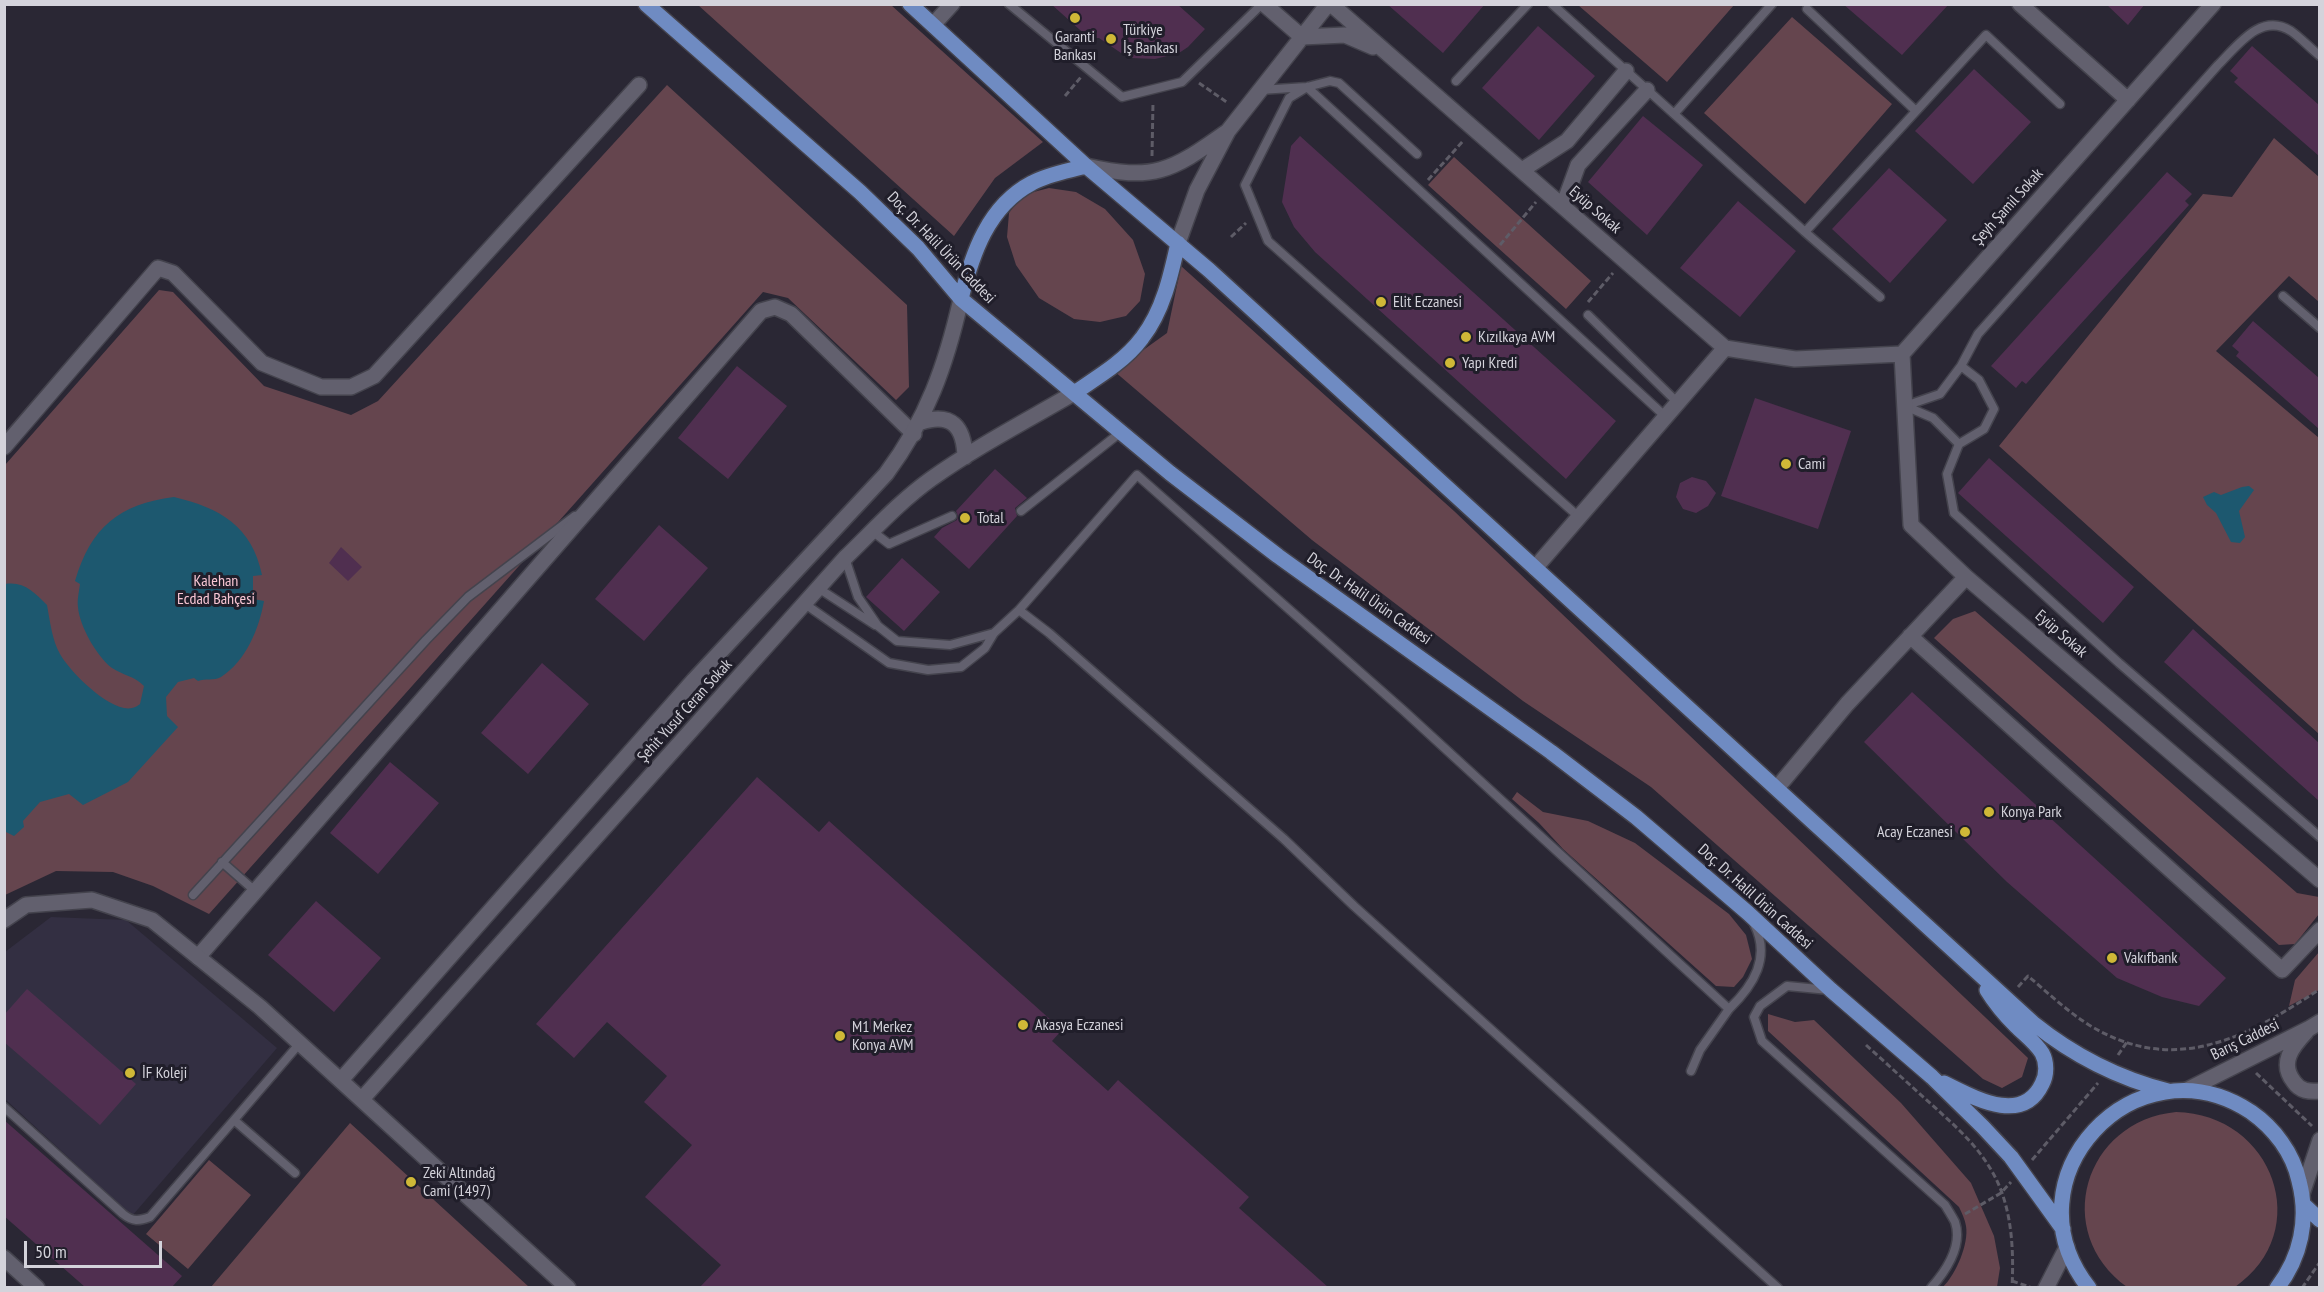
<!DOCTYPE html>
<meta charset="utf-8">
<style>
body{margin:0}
#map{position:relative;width:2324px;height:1292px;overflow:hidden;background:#2a2734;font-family:"PT Sans Narrow",sans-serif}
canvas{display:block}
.frame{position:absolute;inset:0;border:6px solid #d4d3db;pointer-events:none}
.scale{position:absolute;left:24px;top:1241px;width:138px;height:27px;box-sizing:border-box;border:3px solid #d4d3db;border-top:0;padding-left:8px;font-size:18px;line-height:21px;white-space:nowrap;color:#d4d3db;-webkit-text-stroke:4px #201e2a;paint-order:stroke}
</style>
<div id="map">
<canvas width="2324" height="1292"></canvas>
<div class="frame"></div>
<div class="scale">50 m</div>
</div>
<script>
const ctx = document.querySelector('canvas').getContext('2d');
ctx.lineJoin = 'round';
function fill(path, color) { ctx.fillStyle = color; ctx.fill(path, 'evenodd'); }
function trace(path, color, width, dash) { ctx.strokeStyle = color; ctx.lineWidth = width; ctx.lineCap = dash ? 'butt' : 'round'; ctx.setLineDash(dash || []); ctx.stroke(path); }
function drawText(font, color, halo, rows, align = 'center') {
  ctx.font = font + ' "PT Sans Narrow",sans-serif'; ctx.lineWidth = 6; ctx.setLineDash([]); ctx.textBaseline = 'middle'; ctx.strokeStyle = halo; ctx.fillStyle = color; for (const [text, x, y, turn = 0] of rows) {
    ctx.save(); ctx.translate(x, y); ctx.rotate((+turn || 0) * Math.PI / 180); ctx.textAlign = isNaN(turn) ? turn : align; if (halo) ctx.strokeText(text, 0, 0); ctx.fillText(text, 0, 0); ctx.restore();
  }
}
fill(new Path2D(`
 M51,917L126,920L277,1048L132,1216L5,1099V952Z`), '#332f42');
fill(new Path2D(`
 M698,5H891L1043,142L995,178L954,236Z
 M1578,5H1734L1667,82Z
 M1792,17L1892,104L1805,204L1704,113Z
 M667,85L907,305L909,387L896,400L788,298L763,292L209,914L153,886L113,872L56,871L5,895V465L159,290L173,292L264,386L351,415L378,401Z
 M2274,138L2319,177V302L2289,276L2216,351L2319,438V734L1999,446L2203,194L2232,197Z
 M1454,157L1591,281L1566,309L1428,185Z
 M1049,188L1076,192L1105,209L1133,240L1145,274L1140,301L1126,316L1100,322L1074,319L1039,298L1016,265L1007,237L1009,213L1022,195Z
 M1181,266L1454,511L2028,1058L2022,1077L2002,1088L1983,1079L1651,787L1523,701L1312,540L1114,371L1167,333Z
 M1975,611L2297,893L2319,897V914L2295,944L2279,945L1934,638L1953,619Z
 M1517,792L1543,812L1588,821L1635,843L1729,914L1746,935L1752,959L1743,977L1734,987L1716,986L1563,849L1539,823L1512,799Z
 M2319,952V990L2289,1006L2295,980Z
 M1768,1014L1795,1022L1814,1020L1901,1103L1971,1183L1994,1236L2000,1268L1997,1287H1943C1956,1274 1969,1244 1966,1226C1965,1220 1962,1213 1959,1207L1768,1031Z
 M2176,1112C2273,1114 2316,1231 2235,1287H2127C2051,1232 2084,1121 2176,1112Z
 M350,1123L529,1287H211Z
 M209,1160L251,1195L188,1269L146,1234Z`), '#65454e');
fill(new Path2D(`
 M2249,486L2254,490L2239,511L2245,537L2240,543L2231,542L2216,513L2207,505L2203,497L2214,492L2221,495L2242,487Z
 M174,497C220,508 252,526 262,575L253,576V599L264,601C259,629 246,661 221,677C214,681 205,678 198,681L194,678L178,682L166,697L167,716L178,727L128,782L83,805L69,794L40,802L23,821L24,827L14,836L4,831L5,584C24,581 34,592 47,605C50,621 52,640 60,654C70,672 111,713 132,708C134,708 139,705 140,704L144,686C135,676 122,675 112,668C97,657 79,625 78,607C77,600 79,592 80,584L75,581C91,527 119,504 174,497Z`), '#1d586f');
fill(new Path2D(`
 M1051,4H1177L1205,29L1188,47L1179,53L1155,59L1132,58L1121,53L1099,38H1089Z
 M1387,4H1485L1443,53Z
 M1843,4H1949L1902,55Z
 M2106,4H2145L2128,25Z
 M1538,26L1595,76L1539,140L1482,88Z
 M2252,46L2319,105V156L2234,82L2238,78L2230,71Z
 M1974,69L2031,122L1973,184L1915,131Z
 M1643,116L1703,165L1647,235L1588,182Z
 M1300,136L1616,421L1566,479L1315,252L1294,227L1282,202L1291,146Z
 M1889,168L1947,220L1890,283L1832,229Z
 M2167,172L2192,194L2185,201L2189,205L2026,384L2022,381L2016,388L1991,366Z
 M1738,201L1796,251L1740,317L1680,268Z
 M2253,321L2319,378V429L2236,356L2239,352L2232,346Z
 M737,366L787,406L728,479L678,438Z
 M1755,398L1851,431L1818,529L1721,496Z
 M1989,458L2134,587L2103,623L1958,493Z
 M995,469L1027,498L1015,508L1017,516L969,569L934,537L942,528L957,520L958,516L956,511Z
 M1692,477L1706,481L1716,493L1708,506L1696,513L1683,509L1676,497L1680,483Z
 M659,525L708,568L644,641L595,599Z
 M341,547L362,567L348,581L329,563Z
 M902,558L940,592L904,631L866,597Z
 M2193,629L2319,743V801L2164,662Z
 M542,663L589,704L528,774L481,733Z
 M1912,692L2226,978L2199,1006L2162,997L2117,978L2007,882L1864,742Z
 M390,762L439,803L378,874L330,833Z
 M757,777L819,832L829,821L1062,1030L1052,1041L1108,1091L1118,1080L1249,1197L1239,1208L1328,1287H700L721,1265L645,1197L692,1145L644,1102L667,1076L607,1022L574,1058L536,1024Z
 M316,901L381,958L334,1012L268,955Z
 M27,989L136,1084L100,1125L4,1042V1015Z
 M4,1120L182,1276L172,1287H85L4,1216Z`), '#502f50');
const service = new Path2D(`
 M1009,4L1122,97L1182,82L1262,4
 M1552,4L1805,232L1986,35L2060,104
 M1807,9L1916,111
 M1456,81L1528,4
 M1307,87L1289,98L1245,185L1268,241L1579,517
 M1307,87L1667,418
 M1260,90L1307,87L1330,81L1339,83L1417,154
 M1674,114L1772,4
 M1805,232L1880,297
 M2283,296L2320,328
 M1588,315L1678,403
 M1905,406L1933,418L1959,444L1947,474L1954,513L2119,663L2320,837
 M1905,406L1940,394L1961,366L1978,334L2218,65C2238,45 2261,12 2291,31C2301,38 2310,48 2320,56
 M1959,444L1984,429L1994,409L1979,380L1961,366
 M1021,511L1121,432
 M872,531L889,544L952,516
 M845,558L858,597L878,626L897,641L950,645L994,633L1019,610L1137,475L1403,710L1729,1009C1754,985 1771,957 1754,924
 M818,588L875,625
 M805,604L889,663L928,670L961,667L985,648L994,633
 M1019,610L1049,633L1284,839L1354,906L1778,1288
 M222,862L255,891
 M193,895L426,640L468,597L575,516
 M1829,990L1787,986L1760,1006L1754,1017L1762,1041L1945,1205C1948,1210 1952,1216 1955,1222C1963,1246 1946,1271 1931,1288
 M1691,1071L1700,1050L1729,1009
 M4,1107L123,1214C133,1222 139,1221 150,1217L234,1120
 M295,1173L234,1120L300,1043`);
const minor = new Path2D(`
 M1264,4L1302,37L1345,35L1373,47
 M1331,4L1725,348L1795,359L1902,354L2213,4
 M2020,4L2128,100
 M933,25L952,4
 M1086,166C1154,181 1170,172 1225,133
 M1522,170L1567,141L1626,71
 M1563,206L1578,165L1647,90
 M1178,243L1197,190L1228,131L1328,4
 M1902,354L1911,525L1966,577L2320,880
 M4,447L158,268L173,273L262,363L321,387H351L374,376L639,85
 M1535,568L1725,348
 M1910,636L2282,970L2320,930
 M1777,788L1847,704L1966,577
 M198,957L761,311L775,307L791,314L914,434
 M4,1258L37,1288`);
const tertiary = new Path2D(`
 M921,422C952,412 964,427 965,457
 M4,920L26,905L92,900L152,920L260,1007L568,1288
 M341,1080L694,680L886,474C927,419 946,365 961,299
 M362,1099L845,558C873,531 899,502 931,479C976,447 1026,421 1074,393`);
const secondary = new Path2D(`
 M2306,1032C2292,1047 2279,1063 2294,1082C2300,1091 2309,1092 2320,1091
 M2187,1090L2310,1028L2320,1022
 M2302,1194L2320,1140
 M2046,1288L2067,1247`);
const primary = new Path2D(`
 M646,4L860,192L918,248L961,299L1170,473L1278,556L1551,752L1636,817L1748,913L1831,990L1932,1077L1983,1127L2011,1157L2063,1229
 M910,4L1086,166L1209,270L2033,1023C2074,1056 2117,1078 2168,1091
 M961,299C972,254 988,206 1032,183C1048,174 1068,171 1086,166
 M1074,393C1098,377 1125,361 1142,338C1163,311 1171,275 1178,243
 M1944,1083C1973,1097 2022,1126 2042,1084C2047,1075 2047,1062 2042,1053C2035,1042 2025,1035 2016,1026C2005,1015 1995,1003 1987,990
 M2305,1206L2320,1220
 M2089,1288C2003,1179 2135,1036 2251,1112C2274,1128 2293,1153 2299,1181C2309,1219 2301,1257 2277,1288`);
trace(service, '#44434d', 11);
trace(minor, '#44434d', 18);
trace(tertiary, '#44434d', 18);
trace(secondary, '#44434d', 18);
trace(primary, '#44434d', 18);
trace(new Path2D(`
 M1199,83L1228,103
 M1065,96L1081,77
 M1152,156L1153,102
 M1428,180L1464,140
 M1231,237L1246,223
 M1500,245L1536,202
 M1588,302L1613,273
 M2018,987L2028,976C2048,993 2067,1011 2089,1025C2174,1077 2246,1038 2320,989
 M1866,1045C1888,1065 1909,1084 1931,1104C1952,1123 1975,1143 1990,1168C2012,1203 2014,1248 2012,1288
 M2118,1055L2127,1042
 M2256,1073L2312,1126
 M2032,1160L2098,1083
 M1965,1214L2001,1193L2011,1182
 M2012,1281L2030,1287
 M2302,1288L2320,1262`), '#5e5c67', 3, [6, 3]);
trace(service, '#62606e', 8);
trace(minor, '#62606e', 15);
trace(tertiary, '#62606e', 15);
trace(secondary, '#62606e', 15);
trace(primary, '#6f8bc2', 15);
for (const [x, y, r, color] of [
 [1075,18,6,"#cfb837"],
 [1111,39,6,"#cfb837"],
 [1381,302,6,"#cfb837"],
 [1466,337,6,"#cfb837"],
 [1450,363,6,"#cfb837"],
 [1786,464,6,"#cfb837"],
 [965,518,6,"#cfb837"],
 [1989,812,6,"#cfb837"],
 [1965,832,6,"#cfb837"],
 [2112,958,6,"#cfb837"],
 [1023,1025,6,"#cfb837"],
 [840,1036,6,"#cfb837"],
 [130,1073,6,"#cfb837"],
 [411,1182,6,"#cfb837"]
]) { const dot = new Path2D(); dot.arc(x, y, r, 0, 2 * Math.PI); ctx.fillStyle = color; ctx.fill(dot); trace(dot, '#201e2a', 2); }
drawText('16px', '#d4d3db', '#201e2a', [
 ["Türkiye",1123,30],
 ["İş Bankası",1123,48],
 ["Garanti",1075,37,"center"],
 ["Bankası",1075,55,"center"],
 ["Elit Eczanesi",1393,302],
 ["Kızılkaya AVM",1478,337],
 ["Yapı Kredi",1462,363],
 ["Cami",1798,464],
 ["Total",977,518],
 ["Konya Park",2001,812],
 ["Acay Eczanesi",1953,832,"right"],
 ["Vakıfbank",2124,958],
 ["Akasya Eczanesi",1035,1025],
 ["M1 Merkez",852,1027],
 ["Konya AVM",852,1045],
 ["İF Koleji",142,1073],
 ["Zeki Altındağ",423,1173],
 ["Cami (1497)",423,1191]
], 'left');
drawText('16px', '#d4d3db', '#201e2a', [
 ["Şeyh Şamil Sokak",2008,207,-48],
 ["Eyüp Sokak",1595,210,41],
 ["Doç. Dr. Halil Ürün Caddesi",941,248,46],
 ["Doç. Dr. Halil Ürün Caddesi",1369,599,35],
 ["Eyüp Sokak",2061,634,41],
 ["Şehit Yusuf Ceran Sokak",685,711,-48],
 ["Doç. Dr. Halil Ürün Caddesi",1755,897,42],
 ["Barış Caddesi",2245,1040,-26]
]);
drawText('16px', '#f7c5d3', '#201e2a', [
 ["Kalehan",216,581],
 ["Ecdad Bahçesi",216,599]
]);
</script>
